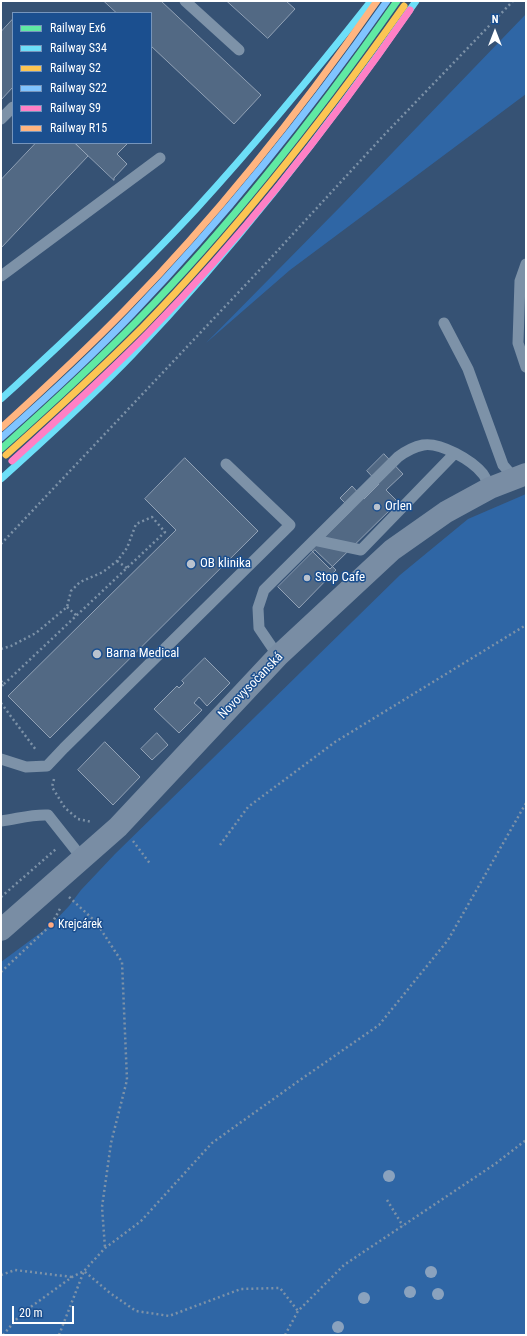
<!DOCTYPE html>
<meta charset="utf-8">
<style>
body{margin:0}
#map{position:relative;width:527px;height:1336px;overflow:hidden;background:#365274;font-family:"Roboto Condensed",sans-serif}
canvas{display:block}
.frame{position:absolute;inset:0;border:2px solid #fff;pointer-events:none}
.legend{position:absolute;left:12px;top:12px;width:140px;height:132px;box-sizing:border-box;background:#1b4f8f;border:1px solid #7695bc;margin:0;padding:5px 7px;list-style:none;font-size:12px;color:#fff}
.legend li{display:flex;align-items:center;gap:8px;height:20px}
.legend b{width:20px;border:1px solid #7695bc}
.north{position:absolute;left:475px;top:12px;width:40px;height:40px;-webkit-text-stroke:3px #1b4f8f;paint-order:stroke;rotate:0deg;font-size:11px;font-weight:700;line-height:16px;text-align:center;color:#fff}
.north::after{content:'';display:block;margin:auto;width:14px;height:18px;background:#fff;clip-path:polygon(50% 0,100% 100%,50% 72%,0 100%)}
.scale{position:absolute;left:12px;top:1306px;width:62px;height:18px;box-sizing:border-box;border:2px solid #fff;border-top:0;padding-left:5px;font-size:12px;line-height:14px;white-space:nowrap;color:#fff;-webkit-text-stroke:3px #1b4f8f;paint-order:stroke}
</style>
<div id="map">
<canvas width="527" height="1336"></canvas>
<div class="frame"></div>
<ul class="legend">
<li><b style="height:5px;background:#60e9a3"></b>Railway Ex6</li>
<li><b style="height:5px;background:#6ddff8"></b>Railway S34</li>
<li><b style="height:5px;background:#fcc553"></b>Railway S2</li>
<li><b style="height:5px;background:#80c4ff"></b>Railway S22</li>
<li><b style="height:5px;background:#ff80c5"></b>Railway S9</li>
<li><b style="height:5px;background:#ffb580"></b>Railway R15</li>
</ul>
<div class="north">N</div>
<div class="scale">20 m</div>
</div>
<script>
const ctx = document.querySelector('canvas').getContext('2d');
ctx.lineJoin = 'round';
function fill(path, color) { ctx.fillStyle = color; ctx.fill(path, 'evenodd'); }
function trace(path, color, width, dash) { ctx.strokeStyle = color; ctx.lineWidth = width; ctx.lineCap = dash ? 'butt' : 'round'; ctx.setLineDash(dash || []); ctx.stroke(path); }
function drawText(font, color, halo, rows, align = 'center') {
  ctx.font = font + ' "Roboto Condensed",sans-serif'; ctx.lineWidth = 3; ctx.setLineDash([]); ctx.textBaseline = 'middle'; ctx.strokeStyle = halo; ctx.fillStyle = color; for (const [text, x, y, turn = 0] of rows) {
    ctx.save(); ctx.translate(x, y); ctx.rotate((+turn || 0) * Math.PI / 180); ctx.textAlign = isNaN(turn) ? turn : align; if (halo) ctx.strokeText(text, 0, 0); ctx.fillText(text, 0, 0); ctx.restore();
  }
}
fill(new Path2D(`
 M526,14V94L290,270L206,343L342,205Z
 M526,494V1335H1V962L51,925L69,906L81,890L115,854L400,575L468,519Z`), '#2f66a5');
const building = new Path2D(`
 M104,1H161L261,95L234,124L151,46V13H117Z
 M227,1H286L295,9L268,38Z
 M13,19V87L1,100V32Z
 M36,143H75L88,156L1,248V180Z
 M75,143H128L117,154L127,164L114,178V180Z
 M384,454L403,474L386,490L398,502L330,569L311,550L352,510L340,498L352,486L364,499L379,484L367,471Z
 M185,458L258,531L50,738L8,696L176,530L145,499Z
 M315,550L336,570L299,608L278,587Z
 M205,658L230,683L207,706L199,697L194,703L202,710L179,733L154,709L177,686L179,688L184,683L182,681Z
 M157,733L168,745L152,760L141,749Z
 M105,742L140,777L113,805L78,770Z`);
fill(building, '#526984');
trace(building, '#92a2b6', 1);
trace(new Path2D(`
 M1,544L268,261L385,134L513,1
 M117,561L127,568
 M67,607L77,616
 M1,649L11,646L36,633L67,607L71,591L80,582L103,572L117,561L127,548L136,524L152,517L165,532L4,684
 M1,681L4,684L1,687
 M1,703L36,750
 M54,779L52,787L65,808L78,819L92,822
 M133,841L151,865
 M220,845L248,807L335,742L526,625
 M1,897L56,849
 M69,897L96,922L122,962L127,1080L111,1143L102,1207L105,1248
 M1,972L51,925L61,907
 M387,1200L403,1226
 M1,1275L15,1270L72,1277
 M3,1335L21,1314L72,1277L84,1271L105,1248L141,1221L212,1143L300,1080L379,1025L448,940L526,803
 M59,1335L84,1271L110,1293L136,1311L169,1316L241,1289L280,1288L298,1311
 M285,1335L298,1311L344,1265L495,1164L526,1140`), '#7d92a8', 2.5, [2, 3]);
trace(new Path2D(`
 M185,1L239,50
 M1,119L13,107
 M526,264L520,281L518,343L526,367
 M1,276L160,158
 M444,323L468,369L503,465L515,479
 M314,540L361,550L455,453
 M278,656L259,628L258,608L264,590L398,457C406,451 413,447 423,445C440,442 472,460 483,474C486,478 488,484 490,488
 M1,759L26,767L47,766L64,748L290,525L226,464
 M1,821C17,819 32,814 48,815L82,858`), '#7d92a8', 11);
trace(new Path2D(`
 M1,930L118,827L278,656L392,550L446,512L490,488L526,474`), '#798da4', 22);
trace(new Path2D(`
 M1,449C48,407 94,365 138,320C234,222 318,114 397,1`), '#60e9a3', 7);
trace(new Path2D(`
 M1,399C68,338 134,276 196,209C257,142 315,72 371,1
 M1,479C46,438 91,398 133,354C237,245 330,125 416,1`), '#6ddff8', 7);
trace(new Path2D(`
 M6,455C53,413 99,371 143,327C239,228 324,119 404,6`), '#fcc553', 7);
trace(new Path2D(`
 M1,438C46,398 91,357 133,313C227,215 309,112 387,1`), '#80c4ff', 7);
trace(new Path2D(`
 M12,461C58,419 105,377 149,332C246,233 331,124 410,10`), '#ff80c5', 7);
trace(new Path2D(`
 M1,428C44,389 86,350 126,309C219,214 301,110 377,1`), '#ffb580', 7);
ctx.fillStyle = '#8aa2be';
for (const [x, y] of [
 [389,1176],
 [431,1272],
 [410,1292],
 [438,1294],
 [364,1298],
 [338,1327]
]) { ctx.beginPath(); ctx.arc(x, y, 6, 0, 2 * Math.PI); ctx.fill(); }
for (const [x, y, r, color] of [
 [377,507,4,"#b9c2ce"],
 [191,564,5,"#b9c2ce"],
 [307,578,4,"#b9c2ce"],
 [97,654,5,"#b9c2ce"],
 [51,925,3.5,"#ffa980"]
]) { const dot = new Path2D(); dot.arc(x, y, r, 0, 2 * Math.PI); ctx.fillStyle = color; ctx.fill(dot); trace(dot, '#1b4f8f', 1.5); }
drawText('12px', '#fff', '#1b4f8f', [
 ["Krejcárek",58,925]
], 'left');
drawText('13px', '#fff', '#1b4f8f', [
 ["Orlen",385,507],
 ["OB klinika",200,564],
 ["Stop Cafe",315,578],
 ["Barna Medical",106,654]
], 'left');
drawText('13px', '#fff', '#1b4f8f', [
 ["Novovysočanská",251,686,-46]
]);
</script>
